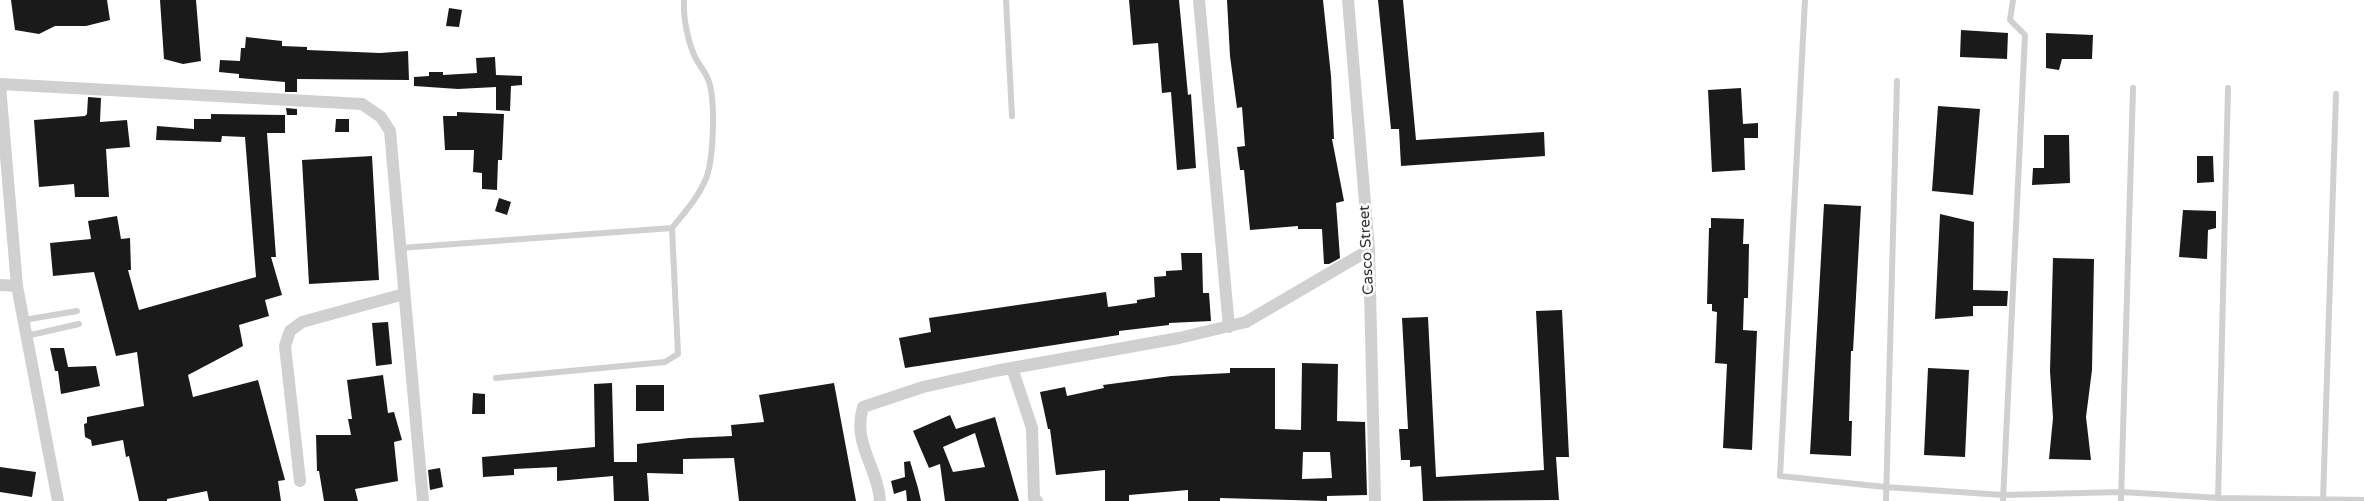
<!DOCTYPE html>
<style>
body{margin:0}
canvas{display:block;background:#fff}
</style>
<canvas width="2364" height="501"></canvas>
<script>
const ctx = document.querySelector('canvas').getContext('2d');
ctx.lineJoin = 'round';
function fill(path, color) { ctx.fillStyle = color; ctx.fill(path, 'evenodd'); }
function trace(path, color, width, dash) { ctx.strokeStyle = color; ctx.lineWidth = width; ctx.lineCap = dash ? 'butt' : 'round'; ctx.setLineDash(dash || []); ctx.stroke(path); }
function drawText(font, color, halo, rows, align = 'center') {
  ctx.font = font + ' "Varela Round",sans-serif'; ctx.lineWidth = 5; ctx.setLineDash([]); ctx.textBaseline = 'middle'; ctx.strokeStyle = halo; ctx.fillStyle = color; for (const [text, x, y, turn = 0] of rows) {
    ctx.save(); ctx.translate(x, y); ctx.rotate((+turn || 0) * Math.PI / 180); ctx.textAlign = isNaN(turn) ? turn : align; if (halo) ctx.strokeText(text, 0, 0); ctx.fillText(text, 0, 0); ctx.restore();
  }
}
fill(new Path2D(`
 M11,0H107L110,20L86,26H55L39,34L15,30Z
 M160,0H196L201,61L183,64L164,59Z
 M1129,0H1179L1188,95L1191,94L1196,168L1177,170L1171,92L1162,93L1158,43L1133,45Z
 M1227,0H1323L1331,76L1334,139H1332L1344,201L1336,203L1340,258L1329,264H1324L1322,229H1298V226L1250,230L1244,170H1240L1237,147L1245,146L1242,107L1237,108L1230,56Z
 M1378,0H1403L1416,140L1544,132L1545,156L1401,166L1399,129H1391Z
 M449,8L462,10L459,27L446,26Z
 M1961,30L2008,33L2007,59L1960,57Z
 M2046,33L2093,35L2092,59H2062L2059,70L2046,68Z
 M246,37L282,41V46L307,47V50L380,53L408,51L409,80L297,79V92H285V82L239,78V74L219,72L220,60L240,61L241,48H245Z
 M495,57L496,75L522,76V85L511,86L510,111L496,110V87L458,89L414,86V77L429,76V72H443V75L477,73L476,58Z
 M1741,88L1743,124L1758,123V138H1744L1745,170L1712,172L1708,90Z
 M88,97L101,98L100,122L127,120L130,147L106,149L109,197H75L74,184L39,187L34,120L85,116L87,114Z
 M1938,106L1980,109L1973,195L1932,191Z
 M286,108L297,109V115H287Z
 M457,112L504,114L502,160H498L497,190L482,189V173L473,172L474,150H445L443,116H457Z
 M211,114L285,115V133H267L276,257H271L282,295L265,300L269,316L239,325L243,346L188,375L193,397L258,380L285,480L278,481L281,501H209L207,491L167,499V501H139L129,456L126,457L123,440L92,446L91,440L85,437L84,424L87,423V417L144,406L137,352L116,356L94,272L53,276L50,243L91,239L88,221L117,216L121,239L130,238L131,270H128L139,310L256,277L245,137L222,136L221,142L156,140L157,126L194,129V119H211Z
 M336,119H349V132H335Z
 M2044,135H2069L2070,183L2032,185L2033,168H2044Z
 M372,156L379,280L309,284L302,160Z
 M2197,156H2213L2214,182L2197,183Z
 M499,198L511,202L507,215L495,211Z
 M1824,204L1861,206L1853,351H1851L1849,421H1852L1851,456L1810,454Z
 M2183,210L2216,211V228L2208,230L2207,259L2179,257Z
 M1940,214L1974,222L1973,290L2008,291L2007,306H1973V316L1935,319Z
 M1711,218L1744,219L1743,244H1749L1748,298H1744L1743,330L1757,331L1752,450L1723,448L1727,364L1715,363L1717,312L1712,311V304H1707L1709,228H1711Z
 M1181,253H1202L1203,293H1209L1211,321L1169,323V325L1119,331V335L905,368L899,338L931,332L929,318L1106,292L1108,307L1137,303V300L1155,297L1154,277L1166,276V271L1182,270Z
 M2053,258L2094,259L2092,370L2086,417L2091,460L2049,459L2053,418L2050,371Z
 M1562,310L1569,457H1556L1559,500L1423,501L1421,466L1410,467V460H1401L1399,429H1408L1402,318L1428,317L1436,477L1544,470L1536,311Z
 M388,322L392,364L376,366L372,323Z
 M50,348H64L68,367L96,366L100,386L61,394L58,371H55Z
 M1302,363L1338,364L1337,421L1365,422L1367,495L1327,496V501L1220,498V501H1188V490L1129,495V501H1105V470L1056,475L1050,429H1048L1040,392L1065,387L1067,396L1104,388L1103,385L1171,376L1230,373V368H1275V429L1301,430ZM1303,452H1330L1332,478L1302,479Z
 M1928,368L1969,370L1965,457L1924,455Z
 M383,375L388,413L394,412L402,440L394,442L398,481L355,489L358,501H324L319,471H317L316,435H351L348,419H352L347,380Z
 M612,383L614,462H637V444L689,438L732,436L731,425L764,422L759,395L834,383L856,501H739L734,458L683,459V474L647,473L649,501H614L613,476L557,481V467L514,469V475L483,477L482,457L595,447L594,384Z
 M636,385H664V411H636Z
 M473,393L485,394V414H472Z
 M950,415L956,429L995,417L1019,501H945L940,464L929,468L913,431ZM975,433L985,467L953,472L943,447Z
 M910,461L918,488L921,501H907L906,490L894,494L891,481L905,477L904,462Z
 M0,467L36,472L32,497L0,492Z
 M440,468L443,487L430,490L428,470Z`), '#1a1a1a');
trace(new Path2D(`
 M1006,0L1012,116
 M1805,0L1780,476L1885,487L2003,495L2122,492L2219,498L2364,500
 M400,248L672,228C684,213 697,199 705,181C714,162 716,99 708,79C705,72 700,66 696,59C688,43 683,18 684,0
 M24,320L77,311
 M26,336L79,324
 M496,378L665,362L678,354L672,228
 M1886,501L1897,81
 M2003,501L2025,35L2010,20L2013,0
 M2121,501L2133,88
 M2218,501L2228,88
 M2323,501L2336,94`), '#d0d0d0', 6);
trace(new Path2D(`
 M1199,0L1229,327
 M1348,0L1369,250L1375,501
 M0,84L362,104L381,117L390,131L423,501
 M0,86L17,286L58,501
 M0,285L17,286
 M1012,368L1032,428L1034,498L1037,501
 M300,481L285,346L290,331L302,322L404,294
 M880,501C878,467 852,444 863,407L923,387L995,371L1179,338L1246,322L1369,250`), '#d0d0d0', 12);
drawText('15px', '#333', '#fff', [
 ["Casco Street",1367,250,-93]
]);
</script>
